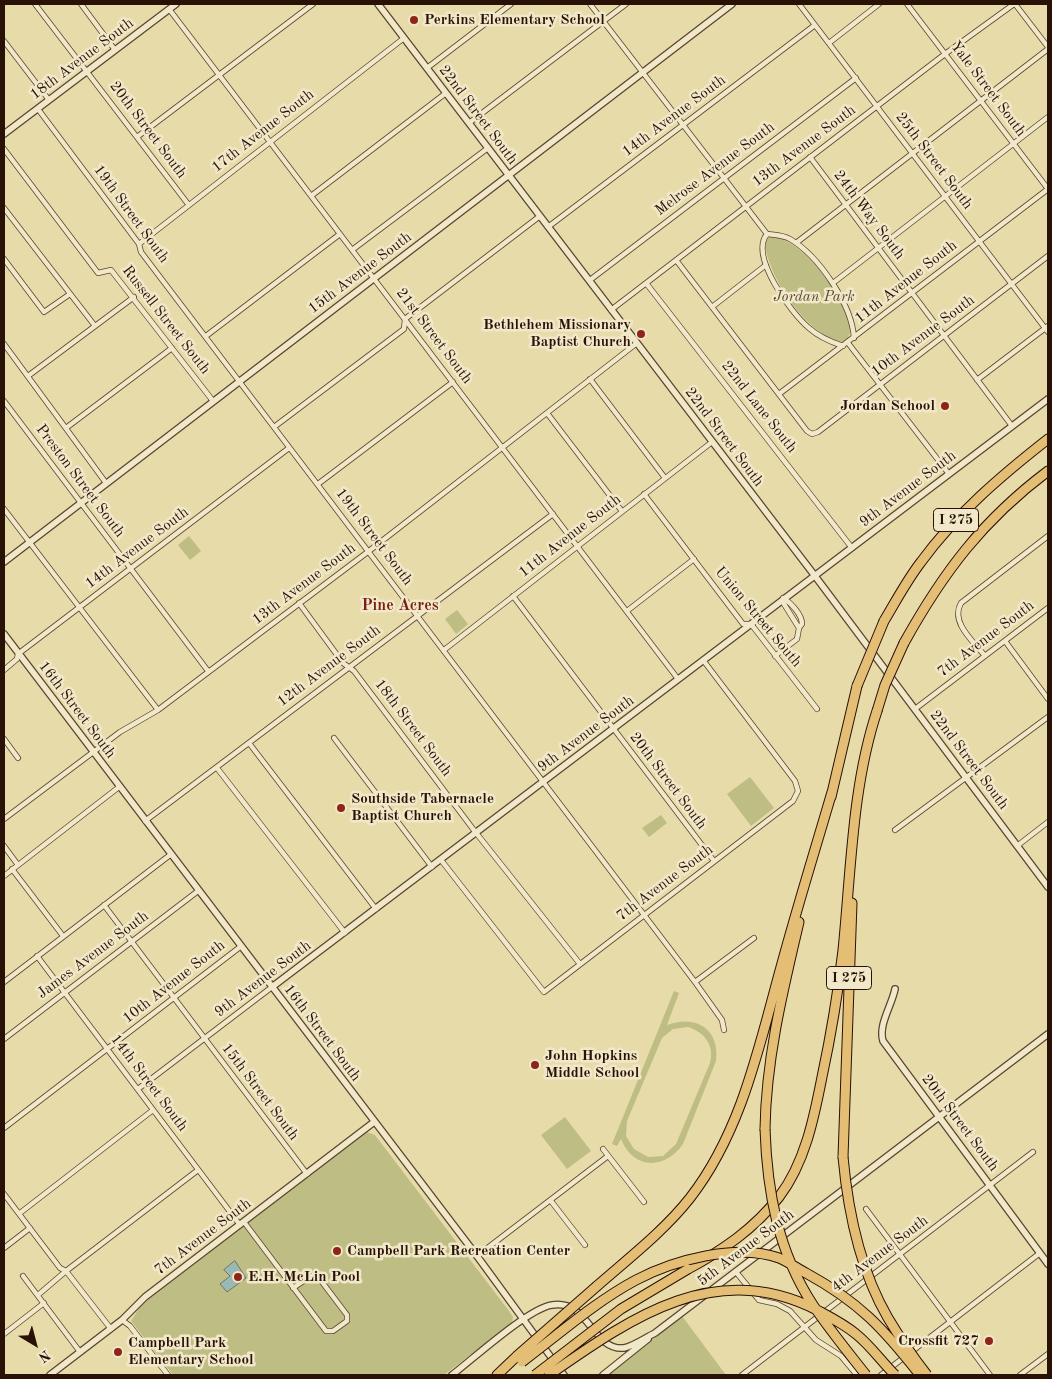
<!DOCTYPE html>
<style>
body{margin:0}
#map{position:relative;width:1052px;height:1379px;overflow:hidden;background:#e8dbaa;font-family:"Old Standard TT",serif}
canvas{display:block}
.frame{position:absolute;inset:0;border:5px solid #291106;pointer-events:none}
.north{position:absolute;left:10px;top:1319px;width:50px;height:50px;-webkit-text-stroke:4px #f0e8c8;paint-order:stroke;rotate:143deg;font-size:14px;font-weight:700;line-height:20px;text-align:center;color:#291106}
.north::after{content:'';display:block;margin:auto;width:18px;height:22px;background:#291106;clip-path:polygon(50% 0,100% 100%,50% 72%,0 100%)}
</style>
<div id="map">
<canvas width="1052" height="1379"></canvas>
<div class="frame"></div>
<div class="north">N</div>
</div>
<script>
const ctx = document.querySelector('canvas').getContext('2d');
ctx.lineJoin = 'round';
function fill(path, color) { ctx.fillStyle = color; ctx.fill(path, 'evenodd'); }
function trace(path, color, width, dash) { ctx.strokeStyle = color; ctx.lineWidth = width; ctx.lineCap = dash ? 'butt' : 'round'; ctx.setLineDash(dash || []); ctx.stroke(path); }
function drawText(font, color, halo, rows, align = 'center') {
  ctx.font = font + ' "Old Standard TT",serif'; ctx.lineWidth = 5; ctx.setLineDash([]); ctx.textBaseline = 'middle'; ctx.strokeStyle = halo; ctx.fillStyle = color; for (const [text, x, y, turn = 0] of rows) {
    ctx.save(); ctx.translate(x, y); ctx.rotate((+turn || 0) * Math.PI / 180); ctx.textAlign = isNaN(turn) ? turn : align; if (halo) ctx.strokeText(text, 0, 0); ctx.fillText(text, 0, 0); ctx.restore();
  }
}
fill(new Path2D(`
 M770,235C807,242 841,294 852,328L847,340L838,343C801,325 772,283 764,243Z
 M189,536L201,551L190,560L178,545Z
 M457,610L468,624L456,634L445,619Z
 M750,777L774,808L751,826L727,794Z
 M661,815L667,823L649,837L642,828Z
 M674,991L679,993L667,1025C696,1014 720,1029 716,1061L683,1144C665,1170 633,1170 621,1139L617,1146L612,1144ZM688,1027C704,1032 715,1045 710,1063L676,1144L663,1156L648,1157L634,1149L626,1136L627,1121L662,1038L673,1029Z
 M565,1117L591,1151L567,1169L541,1135Z
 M367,1132L375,1135L509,1311L513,1317L512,1323L444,1375H173L131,1321L140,1307L148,1300Z
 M682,1316L726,1375H608Z`), '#bebd83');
const water = new Path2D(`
 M235,1261L246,1278L227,1292L220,1284L230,1276L224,1270Z`);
fill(water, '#9bb9b3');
trace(water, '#6d766e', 1);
const minor = new Path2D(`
 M35,4L188,204
 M81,4L115,50
 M590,4L767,234C775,235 783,235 790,239C819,256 852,305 854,338
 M799,4L1048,332
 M907,4L1048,189
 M1015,4L1048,47
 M169,9L678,679
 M4,41L49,100
 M829,43L879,4
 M427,68L511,4
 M38,109L139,244L141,252L695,982L722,1020L724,1030
 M469,123L626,4
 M137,137L313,4
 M4,149L98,273L111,270L213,401
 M810,157L1012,426
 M311,196L446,93
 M4,208L95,326
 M548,227L815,25
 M767,234C749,256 791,313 809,328C819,337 831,342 843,346
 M796,243L1048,49
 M139,244L404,38
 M352,250L488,148
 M4,259L44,312L70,294
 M676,260L807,431L812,434L818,432L1048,256
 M590,280L856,78
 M646,283L852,548
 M833,283L1048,117
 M712,307L766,265
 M611,310L945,54L1014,4
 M206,336L340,234
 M848,343L949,474
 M4,344L106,483
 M28,376L134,297
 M590,379L665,478
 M977,380L1048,326
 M779,394L1048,189
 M4,401L208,671
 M547,413L621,510
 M274,427L404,329L405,319L540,216
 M66,428L172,348
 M318,484L453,382
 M644,494L743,624H751L817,709
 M4,509L158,710
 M513,596L714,861
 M785,600L784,604L799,628
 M299,603L343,663L354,671L473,829L580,964
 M627,611L694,559
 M1005,641L1048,699
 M444,650L712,442
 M775,656L797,639L799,628L802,624C802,614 790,602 783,598
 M985,656C973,641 950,622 961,603L1048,536
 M4,670L17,659L18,654L289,448
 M915,709L1048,608
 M334,738L432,867
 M4,739L18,758
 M249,743L376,909
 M217,768L345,933
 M4,819L120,732L158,710L369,551L637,343
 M145,821L553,514
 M895,830L1048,717
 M4,846L18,865
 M1017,846L1048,822
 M441,860L544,992L793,801L798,791L795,781L703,660
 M12,869L63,936
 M4,876L119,787
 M104,905L307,1174
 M37,956L240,1225
 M4,982L170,855
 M695,982L754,938
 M4,1039L198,891
 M138,1089L272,987
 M4,1128L240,947
 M603,1149L644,1202
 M4,1194L60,1268L66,1271L111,1329
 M551,1201L585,1245
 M866,1209L990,1375
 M20,1213L153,1110
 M244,1222L326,1331H333L347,1321V1315L319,1278L311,1276L293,1288
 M4,1248L30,1228
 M477,1256L608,1156
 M736,1272L759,1300L777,1304L790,1311L816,1340L841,1356L857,1375
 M23,1276L80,1352
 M38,1295L66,1271L198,1170
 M122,1320L130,1326L168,1375
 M4,1334L44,1303
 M742,1375L1033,1152
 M881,1375L1040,1253
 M1020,1375L1048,1354`);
const tertiary = new Path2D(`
 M378,4L815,576L1048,887
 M4,134L176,4
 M4,562L732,4
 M4,634L477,1256L564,1375
 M272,987L1048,399
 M895,989C892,1005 878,1025 883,1041L1048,1264
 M50,1375L122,1320L145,1297L374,1122
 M452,1375C473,1359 529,1308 552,1305C589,1299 592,1351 624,1348C634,1346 645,1338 655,1333L1048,1034
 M603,1375L648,1339`);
const motorway = new Path2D(`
 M884,621C896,601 907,580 921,562C956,514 1002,475 1048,439
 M904,643C944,571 983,520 1048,471
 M831,797L857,686
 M765,1129C766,1059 783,990 799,922
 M843,1157L852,903
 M688,1269C723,1250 754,1229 779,1197C805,1163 814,1118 822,1077C831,1035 838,993 843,950C851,872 852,786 877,711
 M597,1286C629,1258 664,1231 690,1198C742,1131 759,1046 781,967C797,908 815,850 832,792
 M497,1375L517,1356`);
trace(minor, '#59442f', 6);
trace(tertiary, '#59442f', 8);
trace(motorway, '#291106', 11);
trace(minor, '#f0e8c8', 4.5);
trace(tertiary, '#f0e8c8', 5.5);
trace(motorway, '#e4be75', 9);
const motorwayBridge = new Path2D(`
 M857,686L884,621
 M877,711L885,685L904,643
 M765,1129C767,1191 778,1252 813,1305C829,1329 848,1352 866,1375
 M843,1157C848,1212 860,1270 888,1318C900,1338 913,1357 927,1375
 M517,1356L597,1286
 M522,1362C559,1334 595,1302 636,1280C674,1260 737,1243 779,1258C788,1262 797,1268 806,1273C859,1302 883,1328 920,1375
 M535,1375L621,1309L688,1269
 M549,1375C631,1318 715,1258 817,1310C830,1317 844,1324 856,1334C870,1345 882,1362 895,1375`);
trace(motorwayBridge, '#291106', 11, []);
trace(motorwayBridge, '#e4be75', 9);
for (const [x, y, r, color] of [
 [414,20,5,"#8f2418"],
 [641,334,5,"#8f2418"],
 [945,406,5,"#8f2418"],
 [341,808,5,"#8f2418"],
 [535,1065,5,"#8f2418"],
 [337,1251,5,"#8f2418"],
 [238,1277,5,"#8f2418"],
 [989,1341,5,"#8f2418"],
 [118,1352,5,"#8f2418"]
]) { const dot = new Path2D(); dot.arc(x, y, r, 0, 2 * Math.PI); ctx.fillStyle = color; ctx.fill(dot); trace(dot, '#f0e8c8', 2); }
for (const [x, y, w] of [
 [956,520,45],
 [849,978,45]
]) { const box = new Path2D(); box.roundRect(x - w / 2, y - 11.5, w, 23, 4); ctx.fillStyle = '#f0e8c8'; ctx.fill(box); trace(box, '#291106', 1); }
drawText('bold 14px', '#291106', null, [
 ["I 275",956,520],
 ["I 275",849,978]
]);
drawText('bold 15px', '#291106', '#f0e8c8', [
 ["Perkins Elementary School",424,20],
 ["Bethlehem Missionary",631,325,"right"],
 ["Baptist Church",631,342,"right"],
 ["Jordan School",935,406,"right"],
 ["Southside Tabernacle",351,799],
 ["Baptist Church",351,816],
 ["John Hopkins",545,1056],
 ["Middle School",545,1073],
 ["Campbell Park Recreation Center",347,1251],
 ["E.H. McLin Pool",248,1277],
 ["Crossfit 727",979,1341,"right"],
 ["Campbell Park",128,1343],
 ["Elementary School",128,1360]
], 'left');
drawText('15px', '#291106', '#f0e8c8', [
 ["18th Avenue South",82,59,-37],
 ["Yale Street South",988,89,53],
 ["22nd Street South",478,115,53],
 ["14th Avenue South",674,116,-37],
 ["20th Street South",148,130,53],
 ["17th Avenue South",263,131,-38],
 ["13th Avenue South",804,146,-37],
 ["25th Street South",934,161,53],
 ["Melrose Avenue South",715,169,-37],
 ["19th Street South",131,214,54],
 ["24th Way South",869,215,53],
 ["15th Avenue South",360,273,-37],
 ["11th Avenue South",906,282,-38],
 ["Russell Street South",166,320,52],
 ["21st Street South",434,336,53],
 ["10th Avenue South",923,336,-37],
 ["22nd Lane South",759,407,52],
 ["22nd Street South",724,437,53],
 ["Preston Street South",80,481,53],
 ["9th Avenue South",908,489,-37],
 ["11th Avenue South",570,536,-38],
 ["19th Street South",374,537,53],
 ["14th Avenue South",137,548,-37],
 ["13th Avenue South",304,584,-37],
 ["Union Street South",758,617,50],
 ["7th Avenue South",986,639,-37],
 ["12th Avenue South",329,666,-37],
 ["16th Street South",77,710,53],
 ["18th Street South",413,728,53],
 ["9th Avenue South",586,734,-37],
 ["22nd Street South",969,760,53],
 ["20th Street South",668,781,53],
 ["7th Avenue South",665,883,-37],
 ["James Avenue South",93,955,-37],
 ["9th Avenue South",263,979,-37],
 ["10th Avenue South",174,982,-38],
 ["16th Street South",322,1033,53],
 ["14th Street South",149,1083,53],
 ["15th Street South",260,1092,53],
 ["20th Street South",960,1123,53],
 ["7th Avenue South",203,1237,-37],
 ["5th Avenue South",746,1248,-37],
 ["4th Avenue South",880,1254,-37]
]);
drawText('italic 15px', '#5d4d32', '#f0e8c8', [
 ["Jordan Park",814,297]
]);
drawText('bold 16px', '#7a1f14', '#f0e8c8', [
 ["Pine Acres",400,606]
]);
</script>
